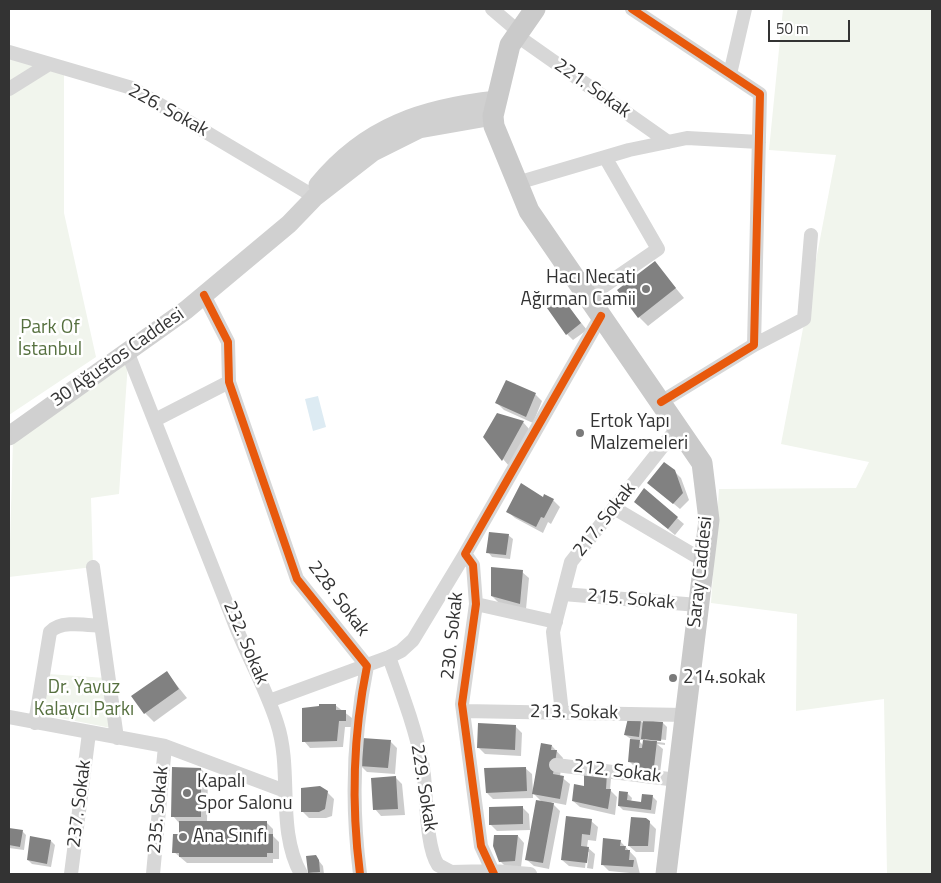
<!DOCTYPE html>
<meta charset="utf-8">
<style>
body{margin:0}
#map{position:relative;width:941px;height:883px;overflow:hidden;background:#fff;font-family:"Titillium Web",sans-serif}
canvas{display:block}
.frame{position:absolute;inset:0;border:10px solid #333;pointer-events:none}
.scale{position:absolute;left:768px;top:20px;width:82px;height:22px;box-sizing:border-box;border:2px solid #333;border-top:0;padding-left:6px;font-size:15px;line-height:18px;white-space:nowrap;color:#333;-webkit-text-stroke:4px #fff;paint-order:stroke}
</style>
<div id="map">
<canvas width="941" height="883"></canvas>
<div class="frame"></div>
<div class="scale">50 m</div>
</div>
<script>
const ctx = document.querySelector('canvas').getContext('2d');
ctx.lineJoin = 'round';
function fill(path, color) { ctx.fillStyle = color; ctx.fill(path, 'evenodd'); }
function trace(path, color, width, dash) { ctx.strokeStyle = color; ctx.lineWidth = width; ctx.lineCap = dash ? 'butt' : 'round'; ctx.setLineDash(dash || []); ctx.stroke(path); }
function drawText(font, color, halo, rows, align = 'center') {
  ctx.font = font + ' "Titillium Web",sans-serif'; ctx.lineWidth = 5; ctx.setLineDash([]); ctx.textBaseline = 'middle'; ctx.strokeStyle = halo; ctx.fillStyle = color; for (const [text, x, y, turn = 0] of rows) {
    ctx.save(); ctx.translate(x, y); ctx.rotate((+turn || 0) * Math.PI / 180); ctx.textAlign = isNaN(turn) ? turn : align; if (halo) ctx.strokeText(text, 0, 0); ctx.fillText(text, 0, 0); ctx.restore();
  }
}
fill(new Path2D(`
 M783,9H932V874H887L884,699L796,711L797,614L711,603L719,489L856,488L869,462L781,444L836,155L769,150Z
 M9,55L64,67V213L96,357L9,415Z
 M128,362L119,494L91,498L93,567L9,577L13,439Z
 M48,674L106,678L111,728L45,715L44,708Z`), '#f1f5ed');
fill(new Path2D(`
 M318,396L326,427L313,431L305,399Z`), '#ddebf3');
fill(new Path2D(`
 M654,262L684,298L648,326L639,317Z
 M562,299L587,330L573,340L567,334Z
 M507,382L536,395L542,401L533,423L504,410L497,403Z
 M523,422L529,429L509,466L484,437Z
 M674,471L681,478L689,500L680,509L656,489Z
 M544,499L553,500L560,507L551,524L548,522L543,533L515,518L508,512Z
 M635,502L677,518L684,524L675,535Z
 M508,535L513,539L510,559L492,557L488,552Z
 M522,572L529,578L526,609L499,603L492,596Z
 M167,673L187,698L154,722L145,713Z
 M335,705L352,718L353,727H345L343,747L310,748L304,741Z
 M641,721L644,724L663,723L667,727L666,740L645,738V740L665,743V745L657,744L663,749L659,781L636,768L629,761L631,739L625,735ZM638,740H644V746Z
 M515,726L522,733L521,756L485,754L478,747Z
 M390,741L397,748L395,774L367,772L361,766Z
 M552,746L563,758L560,776L570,784L566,805L551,802L560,811L549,869L534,866L527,860L542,802L533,793V798L493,799L487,793L525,768L532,774L533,792Z
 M201,769L208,776L207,822H266L273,829V836L279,842V859H273V863H187L174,852L180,835V824L173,816Z
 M585,771L611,778L610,790L617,797L615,815L580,807L573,801L585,788Z
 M395,777L402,784L405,815L381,816L375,809Z
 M327,792L334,799L332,816L326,818H309L302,811Z
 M628,794L632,798L631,802L643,803L652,796L657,801L655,814L623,810L619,806Z
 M522,807L529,814L530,830L497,831L490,824Z
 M591,821L598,827L596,841L588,840L587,847L595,854L593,869L587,868L589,852H587L585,868L569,866L562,860Z
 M649,822L656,829L654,852H636L629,846Z
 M9,829L22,831L26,835L24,850L9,848Z
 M518,836L524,843L521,867L507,868L500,861Z
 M51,841L55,845L51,867L32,864L28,860Z
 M620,841L636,858L640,874L609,871L602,864Z
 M315,856L323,866L324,874L309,872Z`), '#0003');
fill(new Path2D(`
 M655,261L676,288L638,318L617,290Z
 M562,297L581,323L566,335L547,308Z
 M506,380L536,393L526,417L495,403Z
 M497,413L524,421L502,461L483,437Z
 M664,462L675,470L683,493L673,504L647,483Z
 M521,483L543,497L544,494L554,499L544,518L541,517L536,527L506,512Z
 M644,488L678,517L668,529L634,502Z
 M489,532L509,534L506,555L486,553Z
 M491,567L523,570L520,604L491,596Z
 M167,671L179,689L144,714L131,696Z
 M319,704H336V710H346V721H339L337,741L302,742V708L319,706Z
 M628,718L641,720L639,737L624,735Z
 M643,720L663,722L661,741L641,739Z
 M478,723L516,725L515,750L477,748Z
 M362,738L391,740L388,768L359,766Z
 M630,739L640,740L639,748H642L643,740L657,741L653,775L637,773L638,763L628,762Z
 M541,743L552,745L551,750H557L553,774L564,776L560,799L532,794Z
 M172,767L201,768V817H171Z
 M526,767L527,791L486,793L484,768Z
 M584,770L607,773L606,789H611L608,809L572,801L574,784L584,786Z
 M396,776L398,809L373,810L371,778Z
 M320,786L328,791L325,809L319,812H301V788Z
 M619,791L628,792L627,800L641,802L642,794L653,795L651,810L618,806Z
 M536,800L554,803L543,863L525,860Z
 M523,806V824L489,825V807Z
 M566,816L592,819L590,835L582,834L581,846L589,847L587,863L561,860Z
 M631,817L646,818L650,821L648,846H628Z
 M179,821H267V834H273V853H267V857H179V853H172L173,834H179Z
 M9,828L23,830L20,847L9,845Z
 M494,835H518L515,861L499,862L493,846Z
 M30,836L51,840L47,864L27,860Z
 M603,838L621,840L620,846H626L625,850H630L629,860H634L633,867L601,865Z
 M316,855L319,860L320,872L308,873L306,856Z`), '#818181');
trace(new Path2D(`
 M492,9L519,32
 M632,9L760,94L754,345L661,402
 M516,35L668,142
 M9,52L132,88L315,197
 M730,74L745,9
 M9,89L49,64
 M517,183L629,150L687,138L759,142
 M204,295L228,342L229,382L297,579L367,666C353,735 351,804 360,874
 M588,297L658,249L605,157
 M754,345L804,319L811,235
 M127,351C163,441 198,532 234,622C247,656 266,688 277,723C293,771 276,829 301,874
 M155,420L229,382
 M614,508L704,561
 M93,567L117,738
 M563,594L698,605
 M476,604L556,622
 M389,657C402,693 416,730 423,767C427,792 425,846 438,865L451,872L493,871L530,874
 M269,701L389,657L401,651L413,640L465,554
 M463,711L685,715
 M562,713L553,632L571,562L678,427
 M9,717L165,746L285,791
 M35,723L50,632C60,620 87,625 101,626
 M556,765L677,780
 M71,874L89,733
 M153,874L165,746
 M494,874L481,846L462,704L476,604L473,565L465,554L601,316`), '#d7d7d7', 14);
trace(new Path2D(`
 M318,185C366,126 424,108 497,100
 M9,436L186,310L289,224L315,197L373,152L419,129L493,116`), '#d0d0d0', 19);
trace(new Path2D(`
 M535,9L510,45L493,116L494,126L529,211L702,463L709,520L666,874`), '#cacaca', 21);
trace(new Path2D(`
 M632,9L760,94L754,345L661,402
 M204,295L228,342L229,382L297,579L367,666C353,735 351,804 360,874
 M494,874L481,846L462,704L476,604L473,565L465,554L601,316`), '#e8590c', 8);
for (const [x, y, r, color] of [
 [646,289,5,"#7a7a7a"],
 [580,433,5,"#7a7a7a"],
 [673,678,5,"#7a7a7a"],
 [187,793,5,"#7a7a7a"],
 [183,837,5,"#7a7a7a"]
]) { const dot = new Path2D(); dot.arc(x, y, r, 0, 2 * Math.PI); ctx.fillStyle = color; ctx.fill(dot); trace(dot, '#fff', 2); }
drawText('19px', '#333', '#fff', [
 ["221. Sokak",592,89,35],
 ["226. Sokak",168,111,29],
 ["30 Ağustos Caddesi",118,358,-35],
 ["217. Sokak",605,520,-52],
 ["Saray Caddesi",701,572,-84],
 ["228. Sokak",338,599,53],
 ["215. Sokak",631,600,5],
 ["230. Sokak",453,636,-84],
 ["232. Sokak",245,643,67],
 ["213. Sokak",574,713,1],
 ["212. Sokak",617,772,7],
 ["229. Sokak",423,788,81],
 ["237. Sokak",80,804,-83],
 ["235. Sokak",159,810,-85]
]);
drawText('19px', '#333', '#fff', [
 ["Hacı Necati",636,278,"right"],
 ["Ağırman Camii",636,300,"right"],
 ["Ertok Yapı",590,422],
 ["Malzemeleri",590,444],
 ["214.sokak",683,678],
 ["Kapalı",197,782],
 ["Spor Salonu",197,804],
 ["Ana Sınıfı",193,837]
], 'left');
drawText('19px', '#56703f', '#fff', [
 ["Park Of",50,328],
 ["İstanbul",50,350],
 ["Dr. Yavuz",84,688],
 ["Kalaycı Parkı",84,710]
]);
</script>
